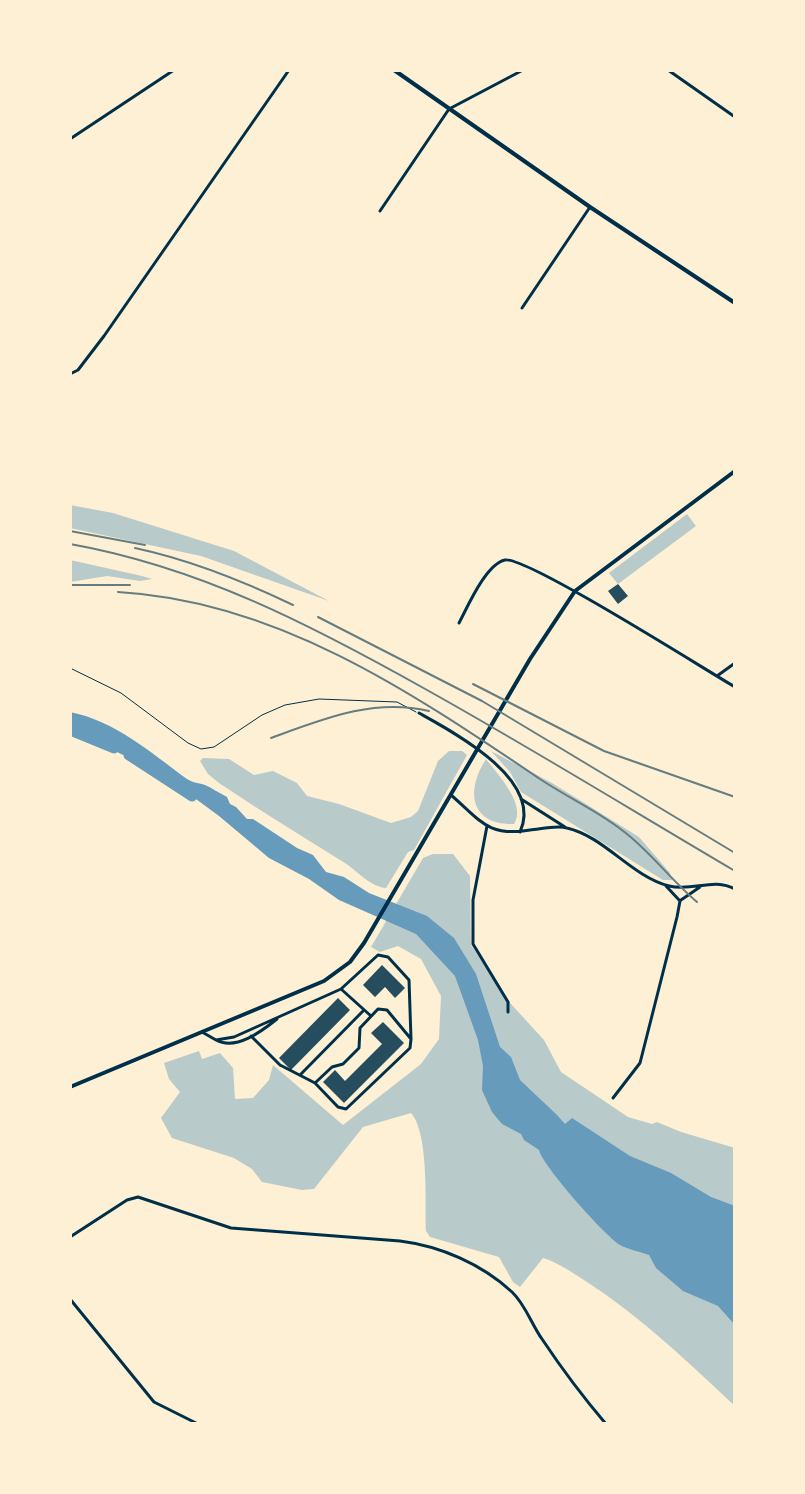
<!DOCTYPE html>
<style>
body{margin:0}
#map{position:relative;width:805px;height:1494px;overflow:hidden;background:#fdf0d5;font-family:"Libre Baskerville",serif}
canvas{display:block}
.frame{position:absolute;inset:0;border:72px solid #fdf0d5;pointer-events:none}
</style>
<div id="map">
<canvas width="805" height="1494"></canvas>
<div class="frame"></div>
</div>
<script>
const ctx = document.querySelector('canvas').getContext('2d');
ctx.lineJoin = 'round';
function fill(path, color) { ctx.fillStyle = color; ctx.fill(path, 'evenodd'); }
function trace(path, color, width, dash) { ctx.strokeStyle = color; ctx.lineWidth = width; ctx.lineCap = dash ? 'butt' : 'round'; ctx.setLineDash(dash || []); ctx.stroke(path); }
fill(new Path2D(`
 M70,505L113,513L234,551L329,601L201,556L70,528Z
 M687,514L696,526L618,584L609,573Z
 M70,560L142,576L152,579L140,581L107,576L70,582Z
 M449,751H462L467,755L414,850L408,852L386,888C371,887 358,872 345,863C303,837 261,811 219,783L208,774L200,761L203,758L229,759L254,775L273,771L297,783L307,796L339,804L391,823L411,817L418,811L438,761Z
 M491,751L552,783L639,837L670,873L672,880H663L521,792L510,772Z
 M486,759C498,775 527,805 514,824C469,825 466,790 486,759Z
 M433,854H453L470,876L471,945L511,1004L544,1040L561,1072L628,1117L652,1124L657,1122L681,1132L735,1148V1406C688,1362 641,1317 587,1282C573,1273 559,1263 543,1258L520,1287L513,1282L499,1257L430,1237L426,1231C425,1203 429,1133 411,1113L363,1127L314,1189L302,1190L262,1182L252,1169L234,1158L172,1138L161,1118L180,1092L169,1079L164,1063L199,1051L202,1059L220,1053L233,1068L235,1099L253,1098L269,1080L273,1065L343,1125L421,1064L439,1039L441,996L421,959L398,946L380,952L371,947L423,858Z`), '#b9caca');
fill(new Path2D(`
 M70,712C115,721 150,752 187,779C193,783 199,783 205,785C212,788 219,793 227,797L230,804L236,807L247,819H253L297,848L313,855L326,872L344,877L369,893L427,916L454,938L476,974L500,1047L511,1057L520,1080L557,1115L565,1124L572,1118L630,1156L671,1173L711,1197L735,1206V1325L718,1306L683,1291L656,1268L649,1255C639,1251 629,1250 620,1245C604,1235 542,1165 539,1150L524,1140L521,1134L502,1124L492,1112L482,1090L483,1066L478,1040L455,976L416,934L339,900L309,879L269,858L219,816L162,774L70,729Z`), '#669bbc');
trace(new Path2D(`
 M70,730L114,748
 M129,755L192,796`), '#669bbc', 11);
fill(new Path2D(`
 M618,584L628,596L618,604L608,591Z
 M382,965L405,988L395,998L385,987L375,997L363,985Z
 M338,998L350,1010L291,1070L279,1058Z
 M383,1022L404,1043L344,1103L323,1082L335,1070L345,1081L382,1044L371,1033Z`), '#264d5e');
trace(new Path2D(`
 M70,668L121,693L188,743L201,749L214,747L262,715L285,705L319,699L397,702L416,712`), '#003049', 1);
trace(new Path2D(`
 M668,70L735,117
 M70,139L174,70
 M380,211L449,109L523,70
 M522,308L590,207
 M70,374L78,370L104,336L289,70
 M459,623C468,606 486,564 505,560C526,556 704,669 735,687
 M717,676L735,663
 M419,713C455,733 544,780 520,832
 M451,795C481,821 488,837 530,830C541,829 557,825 567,828C605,837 631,876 669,886C693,892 713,877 735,889
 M521,799L565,827
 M487,826L473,900V944L508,1002V1012
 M681,900L700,887
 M341,989L371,1016
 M202,1032L216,1040L234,1037L341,989L378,955L388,957L409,980L411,1039L410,1048L346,1109L338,1107L315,1083L332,1067L343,1064L359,1048L360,1028L378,1009L387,1010L411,1039
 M251,1036L280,1065L315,1083
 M216,1040C236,1051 262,1031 277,1019
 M300,1075L364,1010
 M613,1098L640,1063L677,917L680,901L666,886
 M70,1237L127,1200L138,1197L231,1228L400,1241C440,1246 482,1264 512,1292C525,1304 532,1325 542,1339C562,1369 583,1397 606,1424
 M70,1299L154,1402L198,1424`), '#003049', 3);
trace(new Path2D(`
 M394,70L590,207L735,303
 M70,1087L324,981L350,962L364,943L530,659L575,591L735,471`), '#003049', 4);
trace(new Path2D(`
 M70,531L145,545
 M70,544C200,567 313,626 427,690C531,748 633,811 735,871
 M135,548C191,560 241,580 293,605
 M70,585H130
 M118,592C277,601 411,692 540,779C568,798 601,812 627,834C652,854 672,881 697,902
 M318,617L482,701L735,853
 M473,684L604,751L735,797
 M271,738C323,719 373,698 429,711`), '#657d81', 2);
</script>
